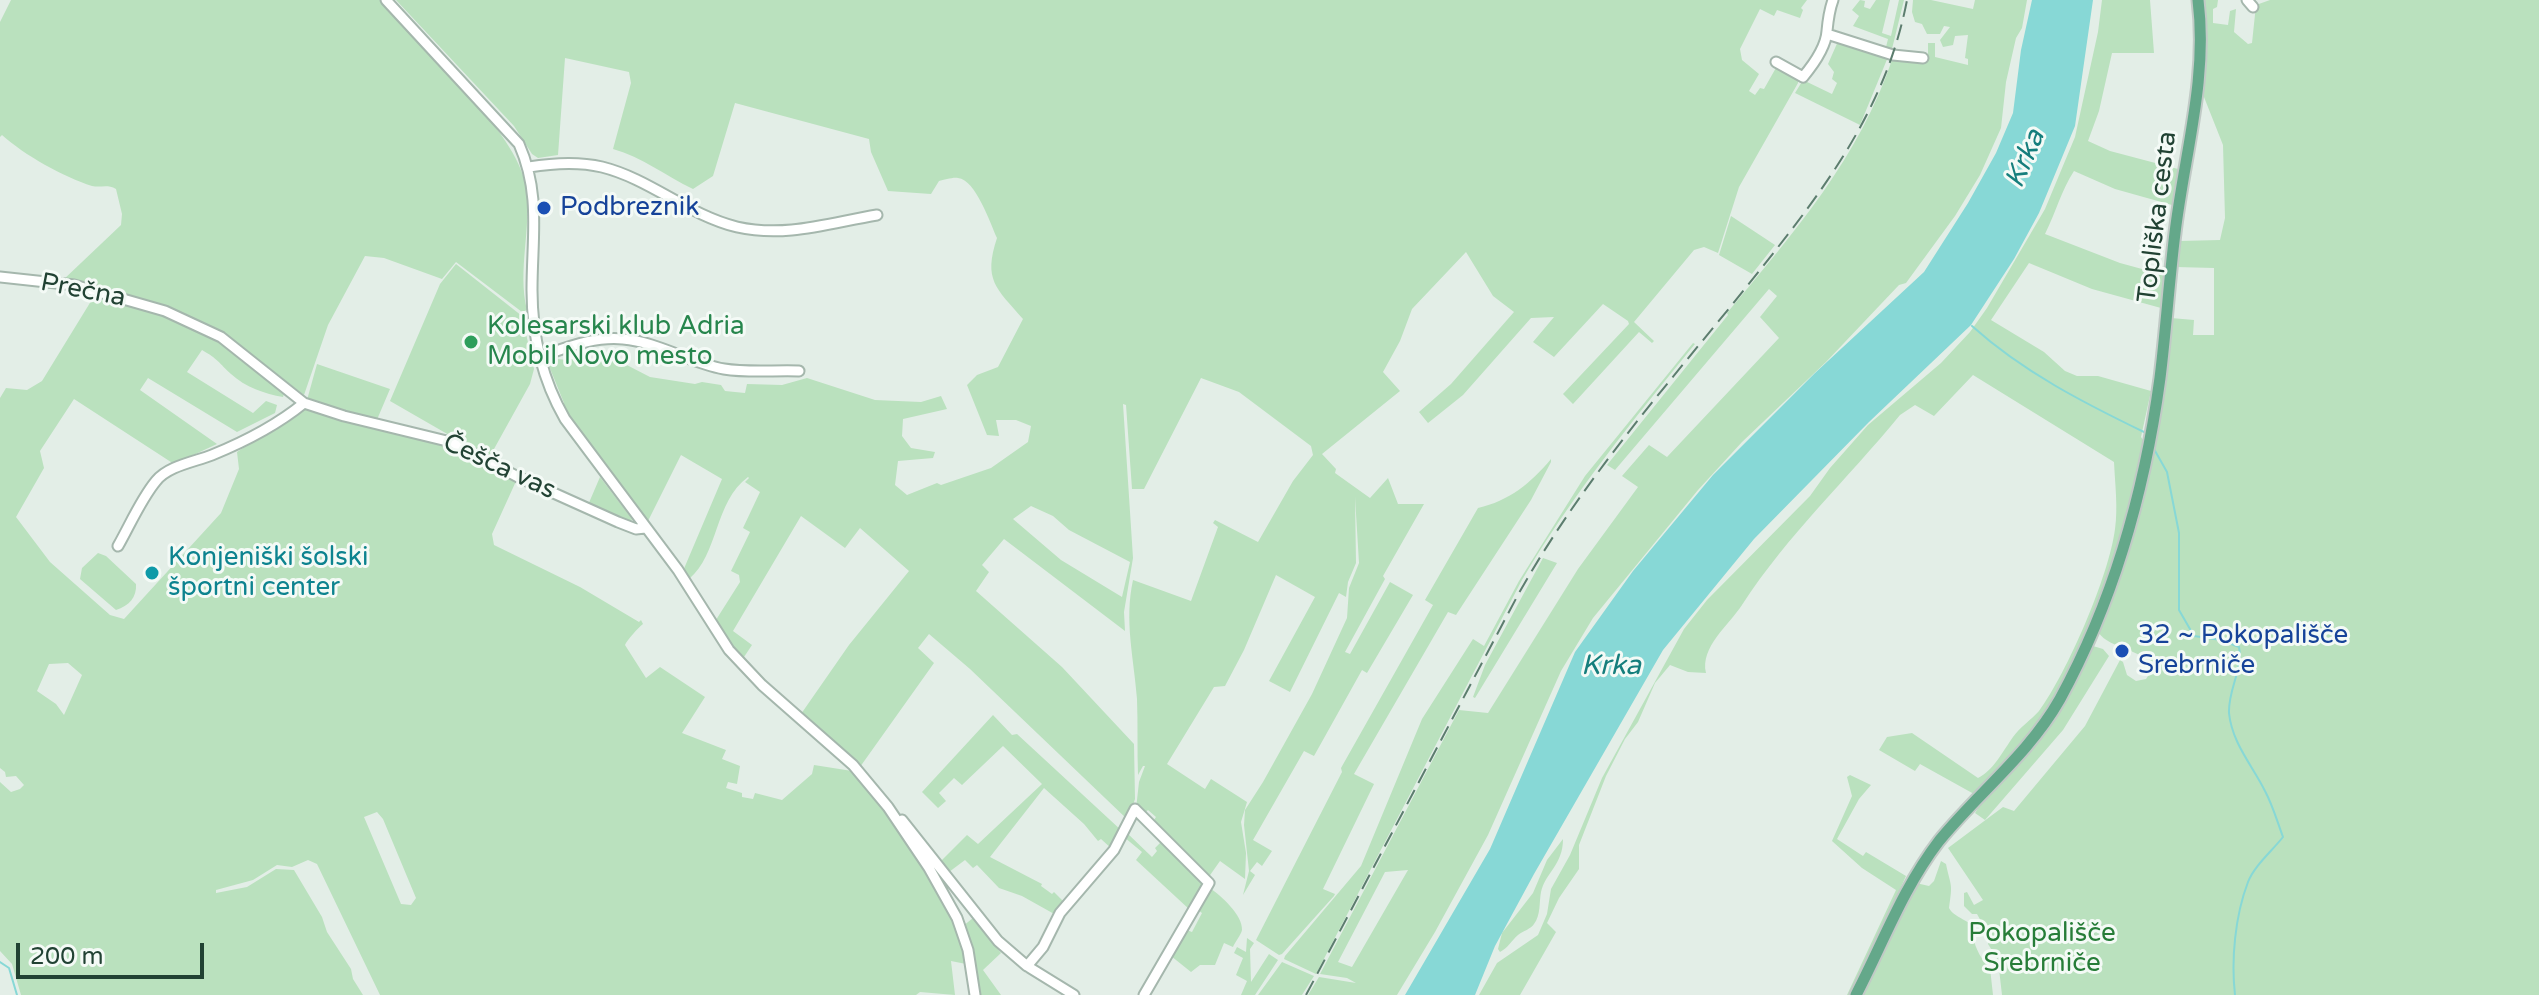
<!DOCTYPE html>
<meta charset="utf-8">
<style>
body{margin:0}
#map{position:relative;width:2539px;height:995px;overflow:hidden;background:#e3eee7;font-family:"Varela Round",sans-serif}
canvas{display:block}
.scale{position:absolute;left:16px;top:943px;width:188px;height:36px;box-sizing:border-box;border:4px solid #214233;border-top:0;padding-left:10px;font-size:24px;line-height:28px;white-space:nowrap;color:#214233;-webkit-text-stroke:6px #f4faf6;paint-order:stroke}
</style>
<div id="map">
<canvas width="2539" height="995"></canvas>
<div class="scale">200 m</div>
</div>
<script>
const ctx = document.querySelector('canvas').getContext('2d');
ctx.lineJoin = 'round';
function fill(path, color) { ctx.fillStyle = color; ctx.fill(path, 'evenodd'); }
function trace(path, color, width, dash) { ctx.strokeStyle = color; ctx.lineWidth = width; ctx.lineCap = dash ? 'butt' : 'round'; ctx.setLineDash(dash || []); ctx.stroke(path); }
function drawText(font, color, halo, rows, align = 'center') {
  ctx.font = font + ' "Varela Round",sans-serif'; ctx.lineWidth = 6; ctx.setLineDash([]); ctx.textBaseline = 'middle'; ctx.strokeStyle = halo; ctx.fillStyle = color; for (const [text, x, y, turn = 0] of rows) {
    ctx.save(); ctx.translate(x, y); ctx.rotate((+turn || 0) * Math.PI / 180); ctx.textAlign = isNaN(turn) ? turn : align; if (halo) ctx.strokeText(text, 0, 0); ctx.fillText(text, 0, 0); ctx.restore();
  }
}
fill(new Path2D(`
 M11,0H380C419,48 517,129 526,187C532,228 517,270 527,310L522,312L456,262L442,279L384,258L365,256L328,325L304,395C276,374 249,351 220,332C187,310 102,285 62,281L121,225L122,214L116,189C107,184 101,188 92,186C64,177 24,155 2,135L0,137V22Z
 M396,0H1807L1801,8L1803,10L1800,18L1777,10L1774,16L1760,9L1740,49L1742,60L1759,74L1749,91L1755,95L1760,88L1764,89L1777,66L1798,78V83L1739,187L1718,253L1704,247L1694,250L1634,322L1654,341L1652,343L1639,332L1573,404L1563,394L1629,324L1628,321L1603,304L1554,357L1533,342L1554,317L1531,318L1463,395L1428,423L1419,412L1451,384L1514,312L1493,296L1466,252L1412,309L1400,341L1383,372L1400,391L1322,454L1336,469L1335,473L1370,498L1388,478L1398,504H1424L1383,576L1385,579L1345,652L1350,654L1390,582L1413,595L1367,673L1362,670L1314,756L1304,751L1253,840L1272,851L1262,866L1257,862L1250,871L1255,875L1243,895L1249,871L1244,825L1245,810L1263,782L1312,694L1347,618L1349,588L1359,563L1355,497L1356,563L1348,582L1346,597L1339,593L1290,692L1269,681L1315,597L1276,575L1244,650L1225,686L1214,687L1167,764L1205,789L1211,779L1247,802L1241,822L1246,853L1245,879L1220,861L1208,878L1152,823L1156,817L1148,810L1143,815L1136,809L1139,782L1145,766H1143L1138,775C1137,750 1138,724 1137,699C1134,658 1124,621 1133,580L1191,601L1218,527L1213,523L1215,520L1258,542L1293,481L1313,455L1311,446L1239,392L1201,378L1144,489H1132L1126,405L1123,404L1133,558L1124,612L1125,631L1004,539L982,565L989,572L976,591L1062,667L1134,744L1135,799L1128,820L970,669L929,634L918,648L934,663L860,767L801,714L849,645L909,571L860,528L845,548L801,516L733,631L752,645L742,660L714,623L740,582L739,575L731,571L750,532L743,528L760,492L745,482L749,478L748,477C714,502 719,554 689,579L683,571L722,479L681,455L646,525L563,410L564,403L549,366L557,359L568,360L587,352L590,359L619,361L650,377L695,384L702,382L721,385L725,391L745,393L747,384L782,385L807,378L875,400L921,402L941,396L947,409L903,419L902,436L911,448L935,452L933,458L898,461L895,485L907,495L937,483L941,485L991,468L1028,442L1031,426L1016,420H996L999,436L987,435L967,385L977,375L998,367L1023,319C996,288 983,280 997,238C990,223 976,180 958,178C953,177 944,180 939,181L931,194L888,191L871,152L869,139L735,103L713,176L693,189C666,176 642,157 613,149L631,83L629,72L565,58L558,155L538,158L532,154L514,126ZM1031,506L1053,516L1069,530L1130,562L1122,597L1061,560L1013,519Z
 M1860,0L1865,1L1864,7L1870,9L1876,0H1890L1882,33L1891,36L1899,0H1904L1891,53L1885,51L1888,39L1853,26L1859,16L1852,10Z
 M1913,0H1931L1973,9L1975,0H2027L2022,28L2016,38L2006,82L2001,128L1980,175L1955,216L1906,283L1899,285L1826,362L1742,442L1698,490L1593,618L1561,671L1488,835L1435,932L1397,995H1308L1319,977L1356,983L1347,978L1320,974L1459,710L1488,713L1578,569L1638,487L1622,476L1649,445L1667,457L1779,338L1760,317L1777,296L1769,289L1615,470L1607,465L1728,315L1727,313C1794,232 1859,159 1893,57L1923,63L1928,55V43H1935V57L1968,65V59L1965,58L1968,35L1955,36L1953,45L1943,47L1940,40L1950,27L1944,26L1940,34H1927L1922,24L1915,22L1912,12ZM1408,870L1352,967L1338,962L1385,872Z
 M2102,0H2150L2154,53H2112L2099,111L2088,141L2110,151L2178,169L2172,205L2115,189L2074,171C2061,191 2056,212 2045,234L2120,263L2164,275L2161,308L2092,289L2029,263L1991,320L2044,352L2065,371L2077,376H2098L2151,391L2141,437L2145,443C2128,517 2110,583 2078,652C2070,670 2062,691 2050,707C2027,738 2000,765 1974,794L1920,764L1915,771L1879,750L1887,737L1912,733L1978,778C1993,771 2003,751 2013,737C2020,727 2031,720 2039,711C2067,673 2109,576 2115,529C2118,507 2115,484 2114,462L1973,375L1934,416L1915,405L1900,415C1846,481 1789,533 1742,605C1729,625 1700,647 1706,673L1688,672L1670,665L1655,683L1638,722L1625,739L1606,776L1579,845V869L1559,898L1547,923L1556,932L1520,995H1479L1497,963L1538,935L1547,914L1551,889L1570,855L1602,778L1684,629L1707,600L1810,496L1830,468L1868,425L1941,363L1970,332L1987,308L2045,209L2075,137L2098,32Z
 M2203,0H2218L2217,7L2213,9V23L2228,25L2230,11L2236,9L2234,32L2248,44L2252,43L2256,5L2270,0H2539V995H2002L1998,960L1988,944L1992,931L1991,927L1982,923L1977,914H1972L1964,906V893L1967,892L1974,905L1983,900L1948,848L2003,807L2014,811L2085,726L2120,660L2123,662L2127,675L2136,681L2146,679L2152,670C2145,647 2111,651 2098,632L2130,545L2171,318L2194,320L2193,335H2214V268L2176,267L2179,241L2220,240L2225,218L2223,145L2202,92L2206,46Z
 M1839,39L1888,57L1860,125L1795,93L1803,80L1832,94L1837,83L1832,79L1834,72L1828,64Z
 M1731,216L1775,245L1752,274L1719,255Z
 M456,264L522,316L534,369L530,384L489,458L390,401L440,284Z
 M96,293L162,313L219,341L285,391L283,397C265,394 245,387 231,374C219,363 218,359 202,350L187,372L253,413L266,401L277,405L275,413L237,432L148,378L140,390L217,444L174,464L74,399L40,451L44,468L16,517L50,562L110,615L124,619L221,513L239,469L237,452L303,408L441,442L517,479L492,534L494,545L580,587L639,622L641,620L643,624C638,628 627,640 625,645L646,678L660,667L705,697L682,733L726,750L722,759L740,766L737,784L728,782L726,788L742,793V797L753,799L755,793L782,800L812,774L814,765L852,771C900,827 949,891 966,964L951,961L955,995L920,992L916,995H380L317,864L308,860L292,867L277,865L253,880L216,890V893L247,887L276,869L294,870L322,917L327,932L351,969L353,979L363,995H21L12,964L0,951V782L11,792L20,789L24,785L16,776L6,777L5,772L0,768V398L6,388L27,390L42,381ZM68,663L82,675L64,715L56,704L37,691L49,664ZM377,812L383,819L416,898L411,905L401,904L364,817Z
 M1693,343L1695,344C1633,420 1572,495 1522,580L1316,974L1284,959L1285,956L1361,866L1422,719L1473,639L1484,646L1519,581L1585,476Z
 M317,364L390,389L376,422L307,400Z
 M1551,459V462L1531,500L1456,615L1448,612L1354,774L1374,784L1323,889L1335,894L1334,896L1282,954L1279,955L1256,940L1342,772L1341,768L1433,605L1425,600L1478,508C1509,501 1531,483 1551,459Z
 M600,477L632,519L631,522L588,505Z
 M98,553L106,556L136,584C137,597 129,606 116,610L80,579L82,568Z
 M1543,558L1557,563L1475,698L1473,697L1485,665Z
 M2093,646L2103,649L2109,656L2063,730L1985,820L1975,813L1983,800L2005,779L2046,730Z
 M993,715L1012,735L1017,734L1122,831L1112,849L1101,839L1098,841L1084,824L1044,788L990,857L1042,884L1041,886L1052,894L1054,892L1065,903L1056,915L1022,896L999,888L977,865L973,868L965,860L949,872L941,861L967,835L978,844L1042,784L1003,746L962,785L954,778L939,793L946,801L938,808L922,792Z
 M1850,775L1871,785L1859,799L1837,839L1863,856L1866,852L1906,876L1852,995H1847L1896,890L1862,868L1832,841L1852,796L1847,777Z
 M1126,832L1152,857L1157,851L1155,848L1164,839L1206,885L1190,910L1136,860L1142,852L1124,837Z
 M1563,839C1563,865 1545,873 1541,892C1539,902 1541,915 1534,924C1531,929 1523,931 1518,935C1511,941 1508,948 1500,952L1498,949L1502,933L1533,893L1547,860Z
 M1941,861L1946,864C1951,888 1953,882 1949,908C1955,919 1971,919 1974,931C1975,933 1974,935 1974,938C1974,947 1983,962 1990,968L1993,995H1862L1916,883L1929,886L1934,881Z
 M1210,888C1221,896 1243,915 1242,930C1241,935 1235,942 1233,947L1224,943L1215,965H1200L1191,972L1171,956L1184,929L1192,932L1202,913L1195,908Z
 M973,918L1001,953L983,970L1001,995H978L963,926Z
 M1247,938L1254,943L1250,949L1251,982L1269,954L1278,960L1255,995H1241L1247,981L1236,975L1243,958L1234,953L1237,947L1246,952Z
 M1282,962L1314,976L1302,995H1258Z`), '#bae1be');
fill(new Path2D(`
 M2032,0H2093L2075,126L2039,213L2014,259L1971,325L1869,422L1754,539L1663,650L1534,874L1495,946L1475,995H1405L1490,849L1575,652L1633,571L1713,475L1815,373L1924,272L1968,203L1996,153L2013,113L2021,50Z`), '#87d8d6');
trace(new Path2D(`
 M1972,326C2023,372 2084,403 2146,433
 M2154,449L2167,472L2179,533V610L2194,636L2221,640L2239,647C2243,670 2228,689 2229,713C2232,743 2252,765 2265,791C2273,806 2277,821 2283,837C2272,851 2254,866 2248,882C2235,916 2231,960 2235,995
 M0,962L9,968L17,995`), '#87d8d6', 2);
const minor = new Path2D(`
 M386,0L519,144C541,194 532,237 532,290C532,336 542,379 565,419L678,570L729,650L762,685L853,765L888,807L929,868L957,918L968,950L975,995
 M2247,0L2253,7
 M1827,34L1893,55L1923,58
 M1776,62L1803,77C1813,65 1826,47 1827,31C1828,20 1829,11 1833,0
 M529,167C553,163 577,161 602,167C650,179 688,215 737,227C786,238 829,223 877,215
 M0,277L74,285L165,311L221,337L304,403L344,416L451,442L518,477L618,522L636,529L645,528
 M539,357C566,348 594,336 623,339C658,342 690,363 724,369C748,373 775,370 799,371
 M118,546C130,525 141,499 156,481C168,466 194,462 212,455C244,442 277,425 304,403
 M902,820L998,941L1027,966L1074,995
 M1027,966L1043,947L1060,913L1114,850L1135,809L1209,883L1144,995`);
const major = new Path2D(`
 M1856,995C1883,943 1903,888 1939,841C1978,793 2029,754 2060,699C2114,600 2145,489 2160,378C2166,330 2169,281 2175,233C2184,156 2208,79 2198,0`);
trace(minor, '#a5b7ad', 13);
trace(major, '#c1cac6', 15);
trace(minor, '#fff', 9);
trace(major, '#64a88a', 11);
trace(new Path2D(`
 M1306,995L1519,593C1578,488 1655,399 1731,306C1806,212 1884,122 1907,0`), '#5c7d6e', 2, [16, 8]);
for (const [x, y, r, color] of [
 [544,208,8,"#1a4fb4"],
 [471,342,8,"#2e9e5b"],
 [152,573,8,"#0f9aa8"],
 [2122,651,8,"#1a4fb4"]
]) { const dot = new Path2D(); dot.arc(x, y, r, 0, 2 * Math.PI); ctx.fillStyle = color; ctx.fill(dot); trace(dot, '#f4faf6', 3); }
drawText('26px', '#164399', '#f4faf6', [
 ["Podbreznik",560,208],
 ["32 ~ Pokopališče",2138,636],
 ["Srebrniče",2138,666]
], 'left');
drawText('26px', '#214233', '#f4faf6', [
 ["Topliška cesta",2158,217,-83],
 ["Prečna",83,291,11],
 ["Češča vas",499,467,25]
]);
drawText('26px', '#27864d', '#f4faf6', [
 ["Kolesarski klub Adria",487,327],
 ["Mobil Novo mesto",487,357]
], 'left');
drawText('26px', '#0d838f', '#f4faf6', [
 ["Konjeniški šolski",168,558],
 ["športni center",168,588]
], 'left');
drawText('26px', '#277d38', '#f4faf6', [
 ["Pokopališče",2042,934],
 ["Srebrniče",2042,964]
]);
drawText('italic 28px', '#157e7c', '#f4faf6', [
 ["Krka",2026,159,-67],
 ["Krka",1611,667]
]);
</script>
